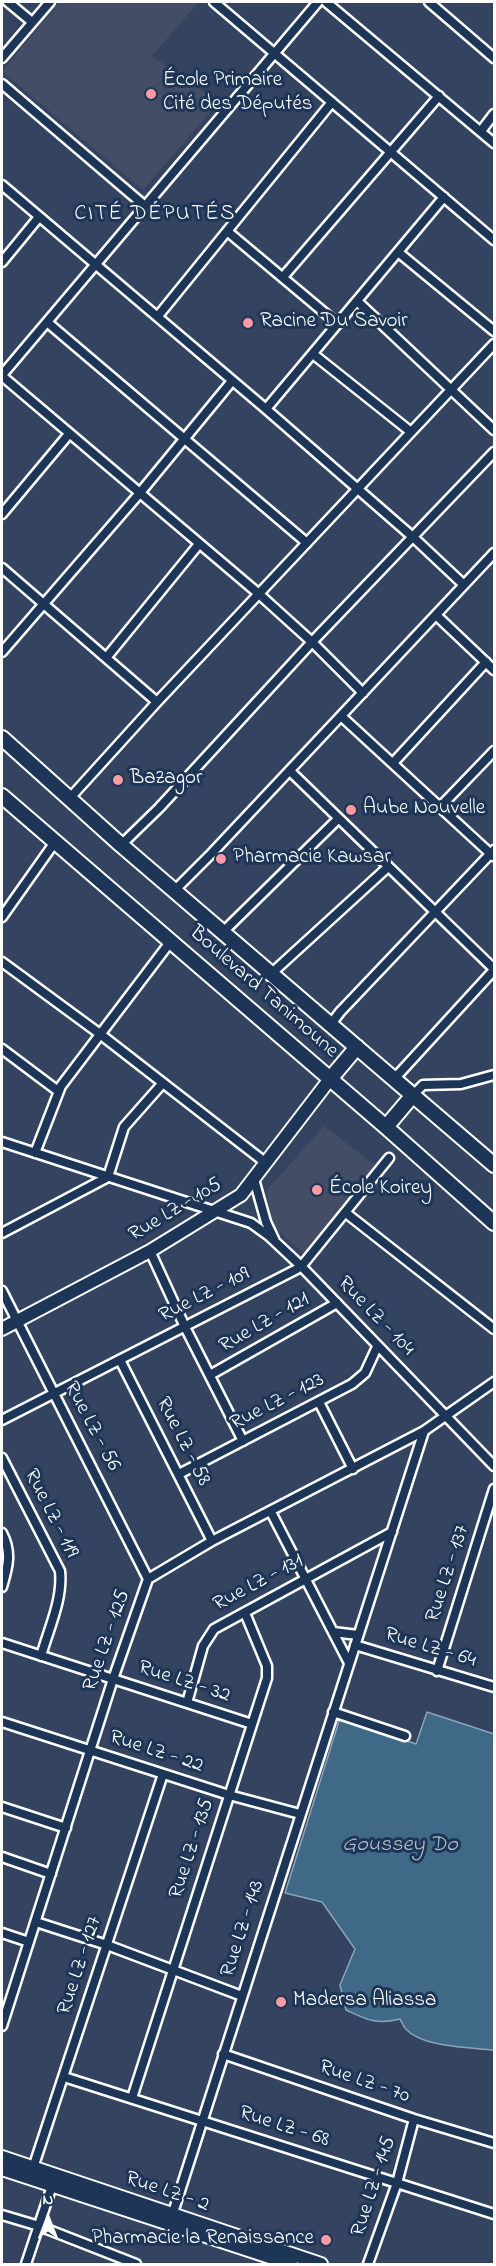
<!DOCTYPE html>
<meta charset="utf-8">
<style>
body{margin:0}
#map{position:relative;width:496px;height:2266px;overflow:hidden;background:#344360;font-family:"Indie Flower",sans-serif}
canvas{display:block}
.frame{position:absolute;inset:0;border:3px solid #fff;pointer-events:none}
.north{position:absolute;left:18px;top:2188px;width:60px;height:60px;-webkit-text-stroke:4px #1d3557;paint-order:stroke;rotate:0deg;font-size:16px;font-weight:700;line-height:24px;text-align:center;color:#fff}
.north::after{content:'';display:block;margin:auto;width:21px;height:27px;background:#fff;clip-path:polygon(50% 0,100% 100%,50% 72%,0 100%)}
</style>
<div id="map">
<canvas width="496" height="2266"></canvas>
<div class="frame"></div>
<div class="north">N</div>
</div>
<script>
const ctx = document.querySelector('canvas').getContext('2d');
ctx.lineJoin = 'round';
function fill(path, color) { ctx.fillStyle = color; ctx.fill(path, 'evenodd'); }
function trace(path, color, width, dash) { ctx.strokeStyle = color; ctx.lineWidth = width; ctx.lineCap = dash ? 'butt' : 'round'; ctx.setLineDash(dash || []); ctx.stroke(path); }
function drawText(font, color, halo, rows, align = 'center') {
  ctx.font = font + ' "Indie Flower",sans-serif'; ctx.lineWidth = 6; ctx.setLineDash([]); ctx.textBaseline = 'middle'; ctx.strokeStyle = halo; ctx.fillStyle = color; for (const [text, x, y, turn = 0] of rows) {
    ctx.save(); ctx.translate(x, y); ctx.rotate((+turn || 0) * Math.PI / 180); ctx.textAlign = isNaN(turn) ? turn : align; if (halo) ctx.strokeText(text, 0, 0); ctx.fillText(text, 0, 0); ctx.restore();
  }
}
fill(new Path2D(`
 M60,2H195L198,3L152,56L219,102L143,190L2,71Z
 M324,1126L375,1165L307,1256L270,1224L265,1209L269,1207L266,1191Z`), '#444d66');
const water = new Path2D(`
 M427,1712L494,1734V2050C472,2048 425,2047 408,2031C404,2028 402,2023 400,2019C376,2025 368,2020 346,2010L340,1985L355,1949L322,1902L285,1893L340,1718L416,1744Z`);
fill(water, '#406987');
trace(water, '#8ca5b7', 1.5);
const street = new Path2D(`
 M8,2L32,22
 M214,2L494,240
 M326,2L494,143
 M429,2L494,58
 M2,58L50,2
 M2,84L145,206
 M481,131L494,114
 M2,185L266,409L414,538L464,585
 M227,231L338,324
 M398,252L494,331
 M2,262L39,217
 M283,277L439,96
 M357,301L494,430
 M158,316L332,102
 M47,322L307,543
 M313,354L411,432
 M2,375L318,2
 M2,376L259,594L312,642L363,693
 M266,409L444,197
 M2,514L69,434
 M2,568L157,702
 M436,615L494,670
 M2,652L139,494L232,381
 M106,658L199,544
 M341,716L493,856
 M393,763L486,662
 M290,771L494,969
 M69,799L157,702L494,344
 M440,807L494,751
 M121,845L159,808L312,642L494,452
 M176,889L212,853L494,553
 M2,917L55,842
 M224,931L338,819
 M2,962L100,1034L266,1163
 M273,972L388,867
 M331,1024L340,1012L494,850
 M2,1049L58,1091
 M395,1078L494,970
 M413,1095L423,1085L461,1084L494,1075
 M2,1142L251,1223L269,1236L301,1266L494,1466
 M35,1153L61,1086L171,941
 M108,1177L124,1127L162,1084
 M254,1179L266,1222L274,1239
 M346,1213L494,1329
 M2,1233L108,1177
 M150,1251L185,1327L243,1441
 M2,1291L148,1579
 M120,1360L212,1541
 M210,1375L337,1303
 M319,1402L353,1469
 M2,1420L297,1269L304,1263L389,1158
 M2,1458L60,1571C63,1599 49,1628 41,1656
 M179,1474L352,1384L365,1373L377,1347
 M271,1512L349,1663
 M2,1533C12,1552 8,1567 2,1587
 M333,1632L358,1635
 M2,1643L252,1724
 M355,1645L494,1687
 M437,1671L494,1489
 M187,1703L203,1646L214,1629L392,1532
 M333,1712L405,1736
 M2,1722L229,1795L300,1814
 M2,1807L66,1828
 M2,1857L51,1874
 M36,1922L107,1945L242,1996
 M2,1933L29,1942
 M2,2026L113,1679L148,1579L212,1541L424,1431L494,1382
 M223,2054L414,2119L494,2143
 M64,2077L494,2214
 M132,2098L267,1678V1666L245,1613
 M33,2168L163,1774
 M2,2215L39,2226L136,2264
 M171,2219L424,1431
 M26,2264L53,2183
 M368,2264L397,2183L414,2119`);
const secondary = new Path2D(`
 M2,1329L150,1251L241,1195L330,1079
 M2,2157L321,2264
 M2,2169L291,2264`);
const primary = new Path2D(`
 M2,738L121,845L494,1165
 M2,796L386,1127L494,1223
 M330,1079L357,1047
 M386,1127L413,1095`);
trace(street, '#fff', 13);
trace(secondary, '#fff', 16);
trace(primary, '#fff', 18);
trace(street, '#1d3557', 8);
trace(secondary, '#1d3557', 12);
trace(primary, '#1d3557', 14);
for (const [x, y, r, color] of [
 [151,94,6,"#ff9aa2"],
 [248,323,6,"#ff9aa2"],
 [118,780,6,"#ff9aa2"],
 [351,810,6,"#ff9aa2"],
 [221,859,6,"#ff9aa2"],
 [317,1190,6,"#ff9aa2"],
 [281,2002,6,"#ff9aa2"],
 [326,2240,6,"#ff9aa2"]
]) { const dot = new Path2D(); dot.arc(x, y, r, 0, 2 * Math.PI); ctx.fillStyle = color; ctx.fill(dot); trace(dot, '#1d3557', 2); }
drawText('21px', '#fff', '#1d3557', [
 ["École Primaire",163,82],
 ["Cité des Députés",163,106],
 ["Racine Du Savoir",260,323],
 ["Bazagor",130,780],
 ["Aube Nouvelle",363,810],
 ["Pharmacie Kawsar",233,859],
 ["École Koirey",329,1190],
 ["Madersa Aliassa",293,2002],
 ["Pharmacie la Renaissance",314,2240,"right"]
], 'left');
drawText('21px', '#fff', '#1d3557', [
 ["Boulevard Tanimoune",263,993,41],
 ["Rue LZ - 105",176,1211,-31],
 ["Rue LZ - 109",205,1296,-27],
 ["Rue LZ - 104",375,1317,46],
 ["Rue LZ - 121",265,1324,-30],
 ["Rue LZ - 123",278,1403,-27],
 ["Rue LZ - 56",91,1427,62],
 ["Rue LZ - 58",182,1442,63],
 ["Rue LZ - 119",50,1514,63],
 ["Rue LZ - 137",449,1574,-72],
 ["Rue LZ - 131",259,1584,-28],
 ["Rue LZ - 125",108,1641,-71],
 ["Rue LZ - 64",430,1649,17],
 ["Rue LZ - 32",184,1683,18],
 ["Rue LZ - 22",156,1753,18],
 ["Rue LZ - 135",193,1849,-72],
 ["Rue LZ - 143",244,1929,-72],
 ["Rue LZ - 127",81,1966,-72],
 ["Rue LZ - 70",364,2083,19],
 ["Rue LZ - 68",284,2128,18],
 ["Rue LZ - 145",375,2187,-72],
 ["Rue LZ - 2",167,2193,19]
]);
ctx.letterSpacing = '1.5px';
drawText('22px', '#fff', '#1d3557', [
 ["CITÉ DÉPUTÉS",155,215]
]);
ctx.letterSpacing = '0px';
drawText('italic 22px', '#b3c3cf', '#1d3557', [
 ["Goussey Do",400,1846]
]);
</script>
